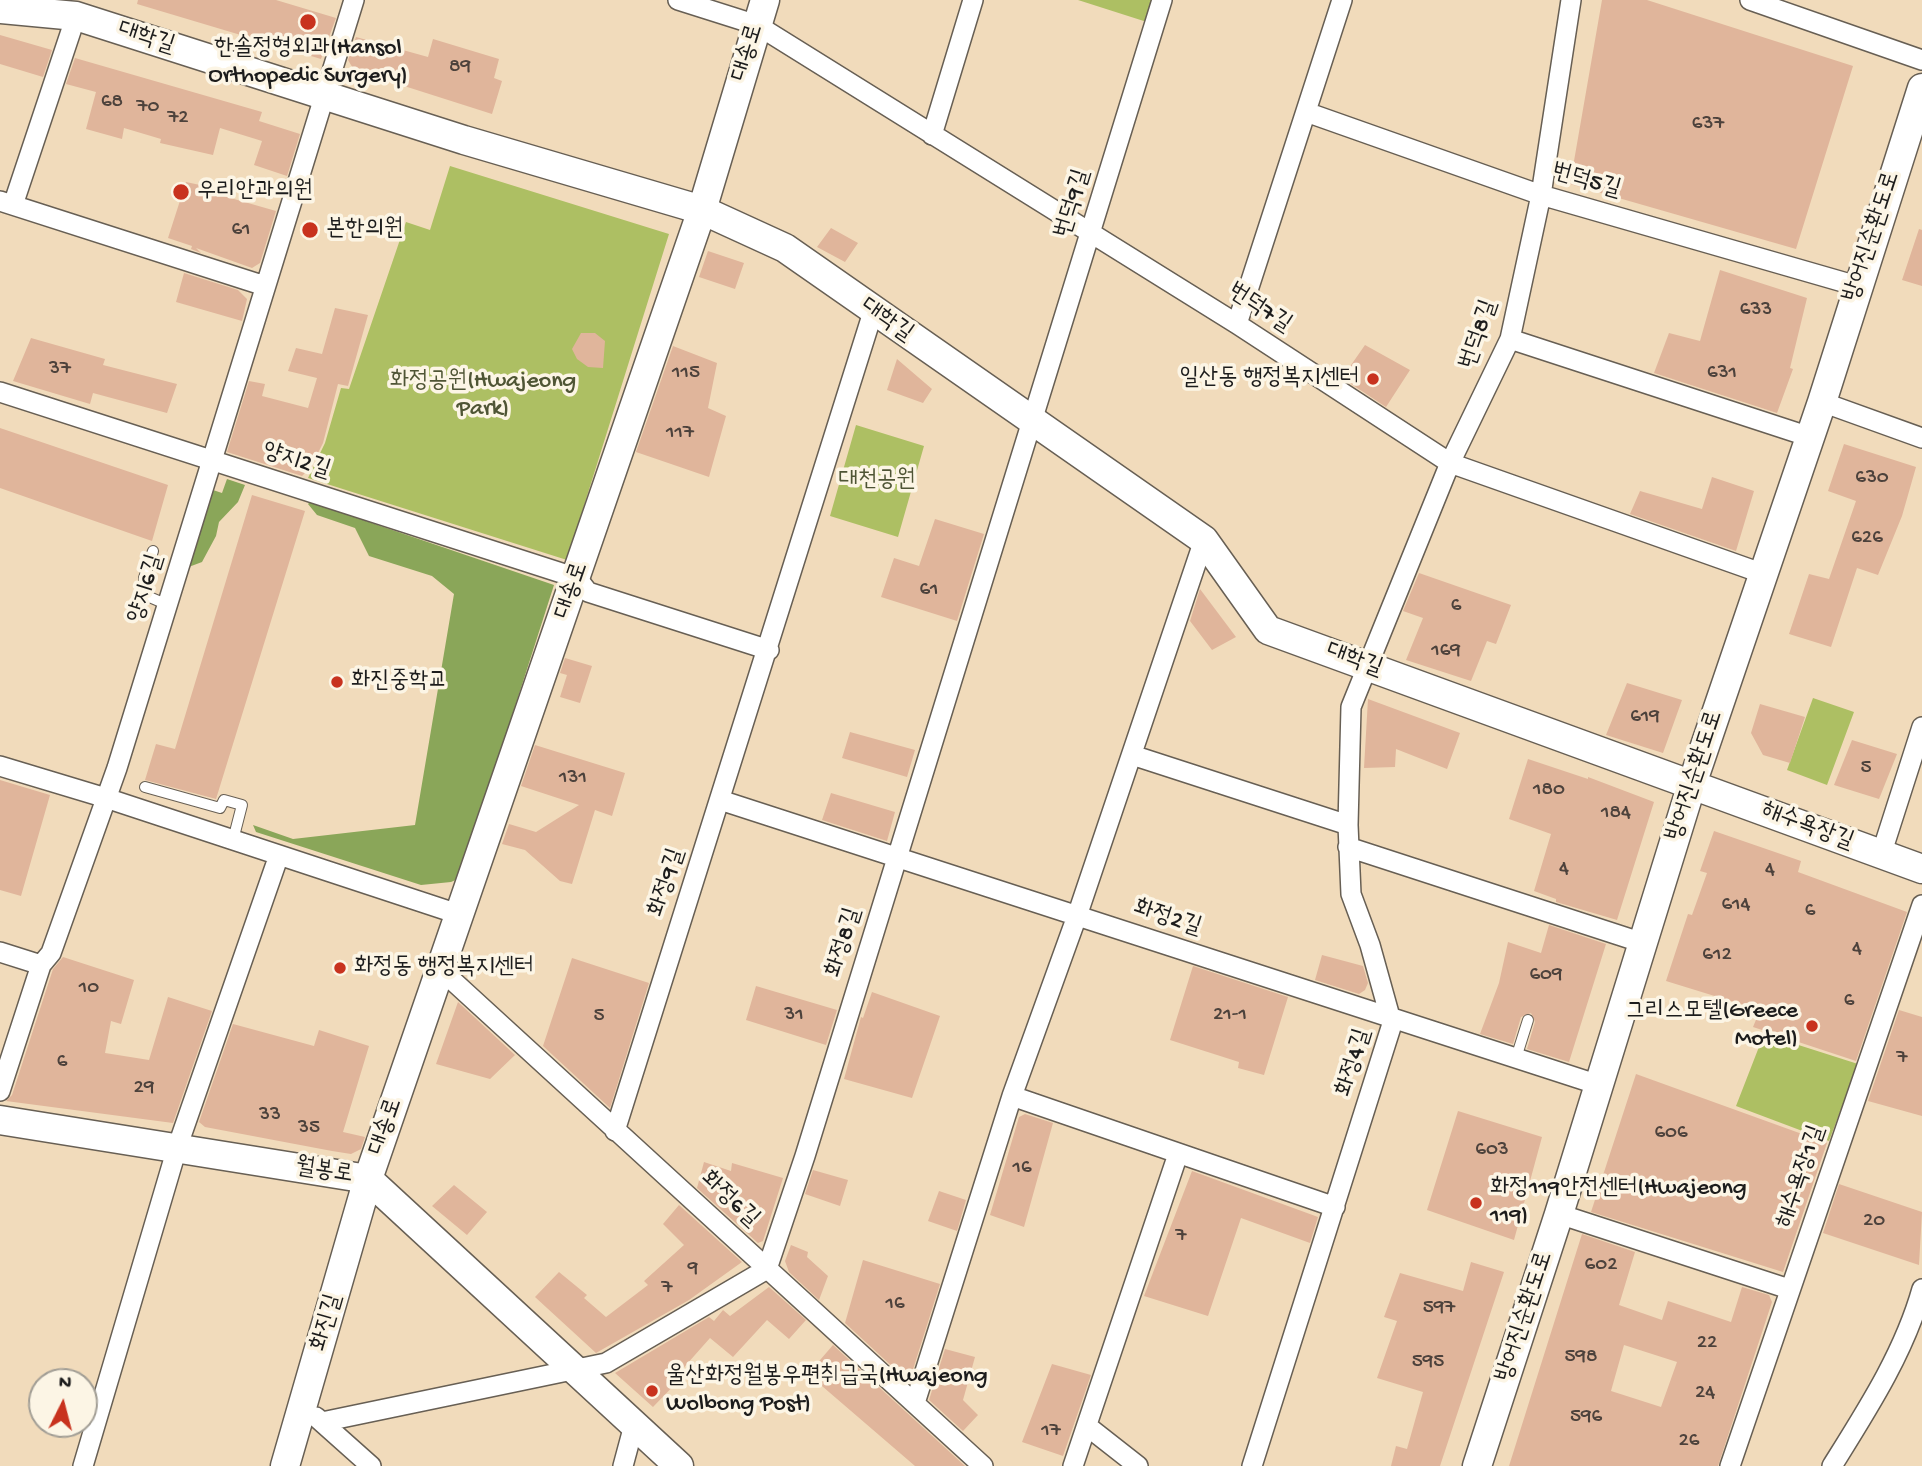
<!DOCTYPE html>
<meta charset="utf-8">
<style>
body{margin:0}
#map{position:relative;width:1922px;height:1466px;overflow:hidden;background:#f1dbbb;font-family:"Gochi Hand",sans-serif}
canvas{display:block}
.north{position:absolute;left:28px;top:1368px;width:70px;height:70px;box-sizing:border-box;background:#fcf5e5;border:2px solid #a29e95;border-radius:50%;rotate:6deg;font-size:19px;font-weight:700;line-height:28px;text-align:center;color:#1c1c1c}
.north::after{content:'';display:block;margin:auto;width:24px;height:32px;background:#c8321e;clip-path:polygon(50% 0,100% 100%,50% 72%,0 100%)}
</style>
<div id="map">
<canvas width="1922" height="1466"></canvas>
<div class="north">N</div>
</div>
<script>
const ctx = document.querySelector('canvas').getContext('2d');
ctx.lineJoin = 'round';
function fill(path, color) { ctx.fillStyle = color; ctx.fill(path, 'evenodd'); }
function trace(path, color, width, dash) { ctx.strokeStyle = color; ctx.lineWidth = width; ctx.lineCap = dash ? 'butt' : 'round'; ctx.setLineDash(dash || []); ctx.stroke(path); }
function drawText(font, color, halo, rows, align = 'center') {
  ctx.font = font + ' "Gochi Hand","Poor Story",sans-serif'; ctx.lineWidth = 7; ctx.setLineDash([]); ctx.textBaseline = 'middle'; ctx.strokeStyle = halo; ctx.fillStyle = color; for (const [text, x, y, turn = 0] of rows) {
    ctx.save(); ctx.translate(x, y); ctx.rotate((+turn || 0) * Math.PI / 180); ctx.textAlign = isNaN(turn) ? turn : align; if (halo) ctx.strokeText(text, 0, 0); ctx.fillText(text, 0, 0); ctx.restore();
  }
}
fill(new Path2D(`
 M1078,0H1158L1150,23Z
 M450,166L669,234L567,560L308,478L325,443L341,388L349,389L406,222L430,230Z
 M856,425L924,446L898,537L830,516Z
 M1813,698L1854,712L1827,785L1787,770Z
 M1764,1034L1858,1064L1829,1141L1736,1106Z`), '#adbf63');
fill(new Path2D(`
 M227,479L245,485L238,502L219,522L216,536L202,562L186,568L210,489L222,493Z
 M310,502L554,585L460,878L451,882L421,885L256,832L253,825L293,839L415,825L454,594L432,576L369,556L355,528L317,515L308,504Z`), '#8aa659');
fill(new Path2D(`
 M138,0H276L336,18L321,59L137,4Z
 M1602,0H1647L1853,66L1796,249L1570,184Z
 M0,35L52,50L43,77L0,64Z
 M356,37L428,57L433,39L499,59L494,78L502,81L492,114L354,70L348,60Z
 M75,58L262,112L259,121L300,134L287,176L254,165L262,141L220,128L213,155L160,143L161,139L124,128L122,139L86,129L96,92L66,84Z
 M186,182L214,188L213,193L276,211L260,263L252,268L196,248L201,253L191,249L192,246L168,238Z
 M831,228L858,243L845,262L817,247Z
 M1919,229L1922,230V286L1902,280Z
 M708,251L744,263L735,289L699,277Z
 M1720,270L1807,298L1790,368L1793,369L1777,413L1654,373L1669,333L1700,341Z
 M184,273L238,290L247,299L242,321L176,302Z
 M335,308L368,315L348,386L338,384L323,443L311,467L302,476L227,452L249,381L265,384L262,396L308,408L317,378L288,371L296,348L322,354Z
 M581,333H595L605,341L603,368L588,367L577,359L572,349Z
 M31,338L105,359L103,365L177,384L167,413L93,393L90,404L13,381Z
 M1365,345L1410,370L1386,407L1342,378Z
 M673,346L717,363L708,408L726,416L709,477L636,452Z
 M897,359L932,389L923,403L887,390Z
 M0,428L168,485L152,541L0,488Z
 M1844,444L1916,467L1902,516L1878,575L1857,568L1831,647L1789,634L1809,574L1829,579L1856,501L1828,491Z
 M1712,477L1754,491L1736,551L1630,514L1640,491L1702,509Z
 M252,495L305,511L216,799L145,780L156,744L175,749Z
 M935,519L984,534L957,621L881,597L894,558L919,566Z
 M1419,573L1511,605L1496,644L1487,641L1471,681L1406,660L1423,618L1403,611Z
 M1200,589L1236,637L1212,650L1190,621Z
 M565,658L592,666L580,703L560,697L567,675L560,673Z
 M1627,683L1682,700L1663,753L1606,735Z
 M1368,699L1460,733L1447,769L1396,749L1395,767L1364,768Z
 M1760,704L1805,717L1790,763L1763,755L1751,733Z
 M850,732L915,750L907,777L842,758Z
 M1852,740L1897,754L1879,799L1834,785Z
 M535,745L625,773L612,816L595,810L572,884L560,881L525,850L502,844L509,824L536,832L579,805L521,786Z
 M1528,759L1588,779V777L1654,802L1617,920L1556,902V899L1534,891L1551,834L1509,819Z
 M0,780L50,795L21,896L0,890Z
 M831,793L895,812L887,841L822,820Z
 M1714,831L1801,861L1798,872L1907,912L1856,1061L1753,1027L1760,1010L1666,981L1688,914L1692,915L1707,873L1700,871Z
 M1549,925L1606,944L1569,1062L1527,1049L1535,1022L1531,1013L1521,1017L1513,1044L1480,1034L1499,983L1508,942L1541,953Z
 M1322,955L1363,966L1368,983L1365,990L1359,994L1315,980Z
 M63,957L134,980L121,1024L111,1021L105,1053L149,1060L168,997L212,1011L173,1123L6,1101L12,1095L53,969Z
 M572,958L649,983L610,1108L543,1046Z
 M1193,966L1288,997L1264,1075L1238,1068L1239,1062L1170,1040Z
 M756,986L837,1010L826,1045L746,1020Z
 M872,992L940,1016L912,1098L844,1079L861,1017L863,1018Z
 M458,1002L515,1055L490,1079L436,1064Z
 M1899,1010L1922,1017V1116L1868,1101Z
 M233,1024L314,1046L319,1030L369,1046L343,1132L365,1137L361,1149L351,1154L332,1151L205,1127L199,1122Z
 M1636,1074L1827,1143L1783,1272L1591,1212Z
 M1458,1111L1542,1137L1514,1240L1427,1210Z
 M1025,1114L1053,1123L1024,1227L990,1215L1019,1117Z
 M704,1162L731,1171L732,1163L783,1178L763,1241L758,1243L697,1188Z
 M813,1170L848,1180L840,1206L805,1194Z
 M1192,1171L1318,1217L1310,1243L1241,1218L1208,1316L1144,1296Z
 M1839,1184L1922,1212L1919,1265L1823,1233Z
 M454,1185L487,1212L467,1235L432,1206Z
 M939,1191L966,1200L957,1231L928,1221Z
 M679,1205L742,1262L689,1300L596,1353L535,1297L559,1272L587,1295L584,1298L606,1317L648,1285L644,1281L684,1245L663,1224Z
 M1582,1234L1635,1252L1619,1305L1662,1320L1668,1301L1731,1322L1742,1287L1769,1295L1772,1302L1718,1466H1509ZM1624,1345L1677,1362L1661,1407L1611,1391Z
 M791,1245L808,1252L807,1257L828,1276L819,1300L789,1272L785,1261Z
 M863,1260L940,1284L909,1382L845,1323Z
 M1471,1262L1504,1272L1440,1466H1391L1396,1446L1407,1449L1423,1392L1377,1378L1397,1321L1384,1317L1400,1273L1463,1291Z
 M769,1287L806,1320L789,1339L767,1320L733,1357L710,1338L679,1373L683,1376L653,1407L615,1373L709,1317L714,1321L723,1310L730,1316Z
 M833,1345L965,1466H915L808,1374Z
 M945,1349L975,1357L963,1400L978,1415L963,1431L929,1400Z
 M1052,1364L1091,1375L1063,1456L1022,1442Z`), '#e0b59b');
const lane = new Path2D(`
 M153,551L144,578L147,596L168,605
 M145,787L220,808L224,800L242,805L233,840
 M1516,1058L1528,1020`);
const street = new Path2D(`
 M678,0L757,25L1237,324L1450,463L1764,574
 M1750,0L1922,60
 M1306,112L1541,195L1857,286
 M932,135L973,0
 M0,201L265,286
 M13,205L76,16
 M1237,324L1342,0
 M1510,339L1810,437
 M0,392L577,578L588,592L769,650
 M1822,402L1922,438
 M1132,755L1348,825
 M0,766L106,798L461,915
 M720,800L1599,1085
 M1348,847L1643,943
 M1881,855L1922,727
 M0,952L41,965
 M441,970L983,1466
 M0,1091L41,965L51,953L117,768L354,0
 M1012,1096L1335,1207
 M615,1131L873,312
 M1559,1214L1789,1289
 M915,1403L1012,1096L1077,916L1204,540
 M316,1417L371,1466
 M322,1422L606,1363L767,1269L805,1156L1162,0
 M1087,1426L1138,1466
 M83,1466L177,1148L279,855
 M623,1466L634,1425
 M1073,1466L1178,1154
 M1252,1466L1392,1024L1370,945L1351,894L1348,825L1351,707L1450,463L1510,339L1541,195L1571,0
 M1730,1466L1922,905
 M1832,1466C1867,1410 1904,1353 1922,1289`);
const secondary = new Path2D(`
 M0,9L76,16L464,140L702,210L785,248L1204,540L1268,630L1922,869
 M0,1120L368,1179L679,1466
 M285,1466L368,1179L702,210L765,0
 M1477,1466L1559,1214L1692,784L1822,402L1922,88`);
trace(lane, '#675f54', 12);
trace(street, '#675f54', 22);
trace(secondary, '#675f54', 31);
trace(lane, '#fff', 10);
trace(street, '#fff', 19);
trace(secondary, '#fff', 28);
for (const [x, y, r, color] of [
 [308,22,9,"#c8321e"],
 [181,192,9,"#c8321e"],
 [310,230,9,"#c8321e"],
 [1373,379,7,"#c8321e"],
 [337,682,7,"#c8321e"],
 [340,968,7,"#c8321e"],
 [1812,1026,7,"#c8321e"],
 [1476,1203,7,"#c8321e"],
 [652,1391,7,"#c8321e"]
]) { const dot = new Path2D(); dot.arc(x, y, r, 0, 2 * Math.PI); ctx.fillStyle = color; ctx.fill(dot); trace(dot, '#fcf5e5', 2.5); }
drawText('21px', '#4d423c', null, [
 ["89",460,68],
 ["68",112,103],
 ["70",148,108],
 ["72",178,119],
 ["637",1708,125],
 ["61",241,231],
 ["633",1756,311],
 ["37",60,370],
 ["115",686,374],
 ["631",1722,374],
 ["117",680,434],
 ["630",1872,479],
 ["626",1867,539],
 ["61",929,591],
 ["6",1456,607],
 ["169",1446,652],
 ["619",1645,718],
 ["5",1866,769],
 ["131",573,779],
 ["180",1549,791],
 ["184",1616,814],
 ["4",1564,870],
 ["4",1770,871],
 ["614",1736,906],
 ["6",1810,912],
 ["4",1857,950],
 ["612",1717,956],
 ["609",1546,976],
 ["10",89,989],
 ["6",1849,1002],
 ["31",794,1016],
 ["21-1",1230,1016],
 ["5",599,1017],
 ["7",1902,1059],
 ["6",62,1063],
 ["29",144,1089],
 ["33",270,1116],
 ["35",309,1129],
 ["606",1671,1134],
 ["603",1492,1151],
 ["16",1022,1169],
 ["20",1874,1222],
 ["7",1181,1237],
 ["602",1601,1266],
 ["9",693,1270],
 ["7",667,1289],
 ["16",895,1305],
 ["597",1439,1309],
 ["22",1707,1344],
 ["598",1581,1358],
 ["595",1428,1363],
 ["24",1705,1394],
 ["596",1586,1418],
 ["17",1051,1432],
 ["26",1689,1442]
]);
drawText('24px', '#1c1c1c', '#fcf5e5', [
 ["대학길",146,39,18],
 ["대송로",749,53,-73],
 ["번덕5길",1586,182,16],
 ["번덕9길",1074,204,-73],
 ["방어진순환도로",1873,237,-72],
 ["번덕7길",1259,309,33],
 ["대학길",886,321,35],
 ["번덕8길",1480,335,-71],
 ["양지2길",296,462,18],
 ["양지6길",147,589,-73],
 ["대송로",573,591,-71],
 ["대학길",1354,661,20],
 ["방어진순환도로",1696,776,-72],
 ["해수욕장길",1807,827,21],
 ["화정9길",668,883,-72],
 ["화정2길",1167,919,18],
 ["화정8길",845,943,-73],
 ["화정4길",1355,1063,-73],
 ["대송로",387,1127,-71],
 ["월봉로",324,1172,9],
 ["해수욕장1길",1802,1177,-71],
 ["화정6길",729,1200,43],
 ["방어진순환도로",1526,1317,-72],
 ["화진길",328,1323,-74]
]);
drawText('24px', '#1c1c1c', '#fcf5e5', [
 ["한솔정형외과(Hansol",308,49,"center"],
 ["Orthopedic Surgery)",308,77,"center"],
 ["우리안과의원",197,192],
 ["본한의원",326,230],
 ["일산동 행정복지센터",1359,379,"right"],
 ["화진중학교",351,682],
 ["화정동 행정복지센터",354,968],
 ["그리스모텔(Greece",1798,1012,"right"],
 ["Motel)",1798,1040,"right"],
 ["화정119안전센터(Hwajeong",1490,1189],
 ["119)",1490,1217],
 ["울산화정월봉우편취급국(Hwajeong",666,1377],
 ["Wolbong Post)",666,1405]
], 'left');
drawText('24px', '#4f5535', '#fcf5e5', [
 ["화정공원(Hwajeong",483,382],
 ["Park)",483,410],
 ["대천공원",877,481]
]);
</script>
